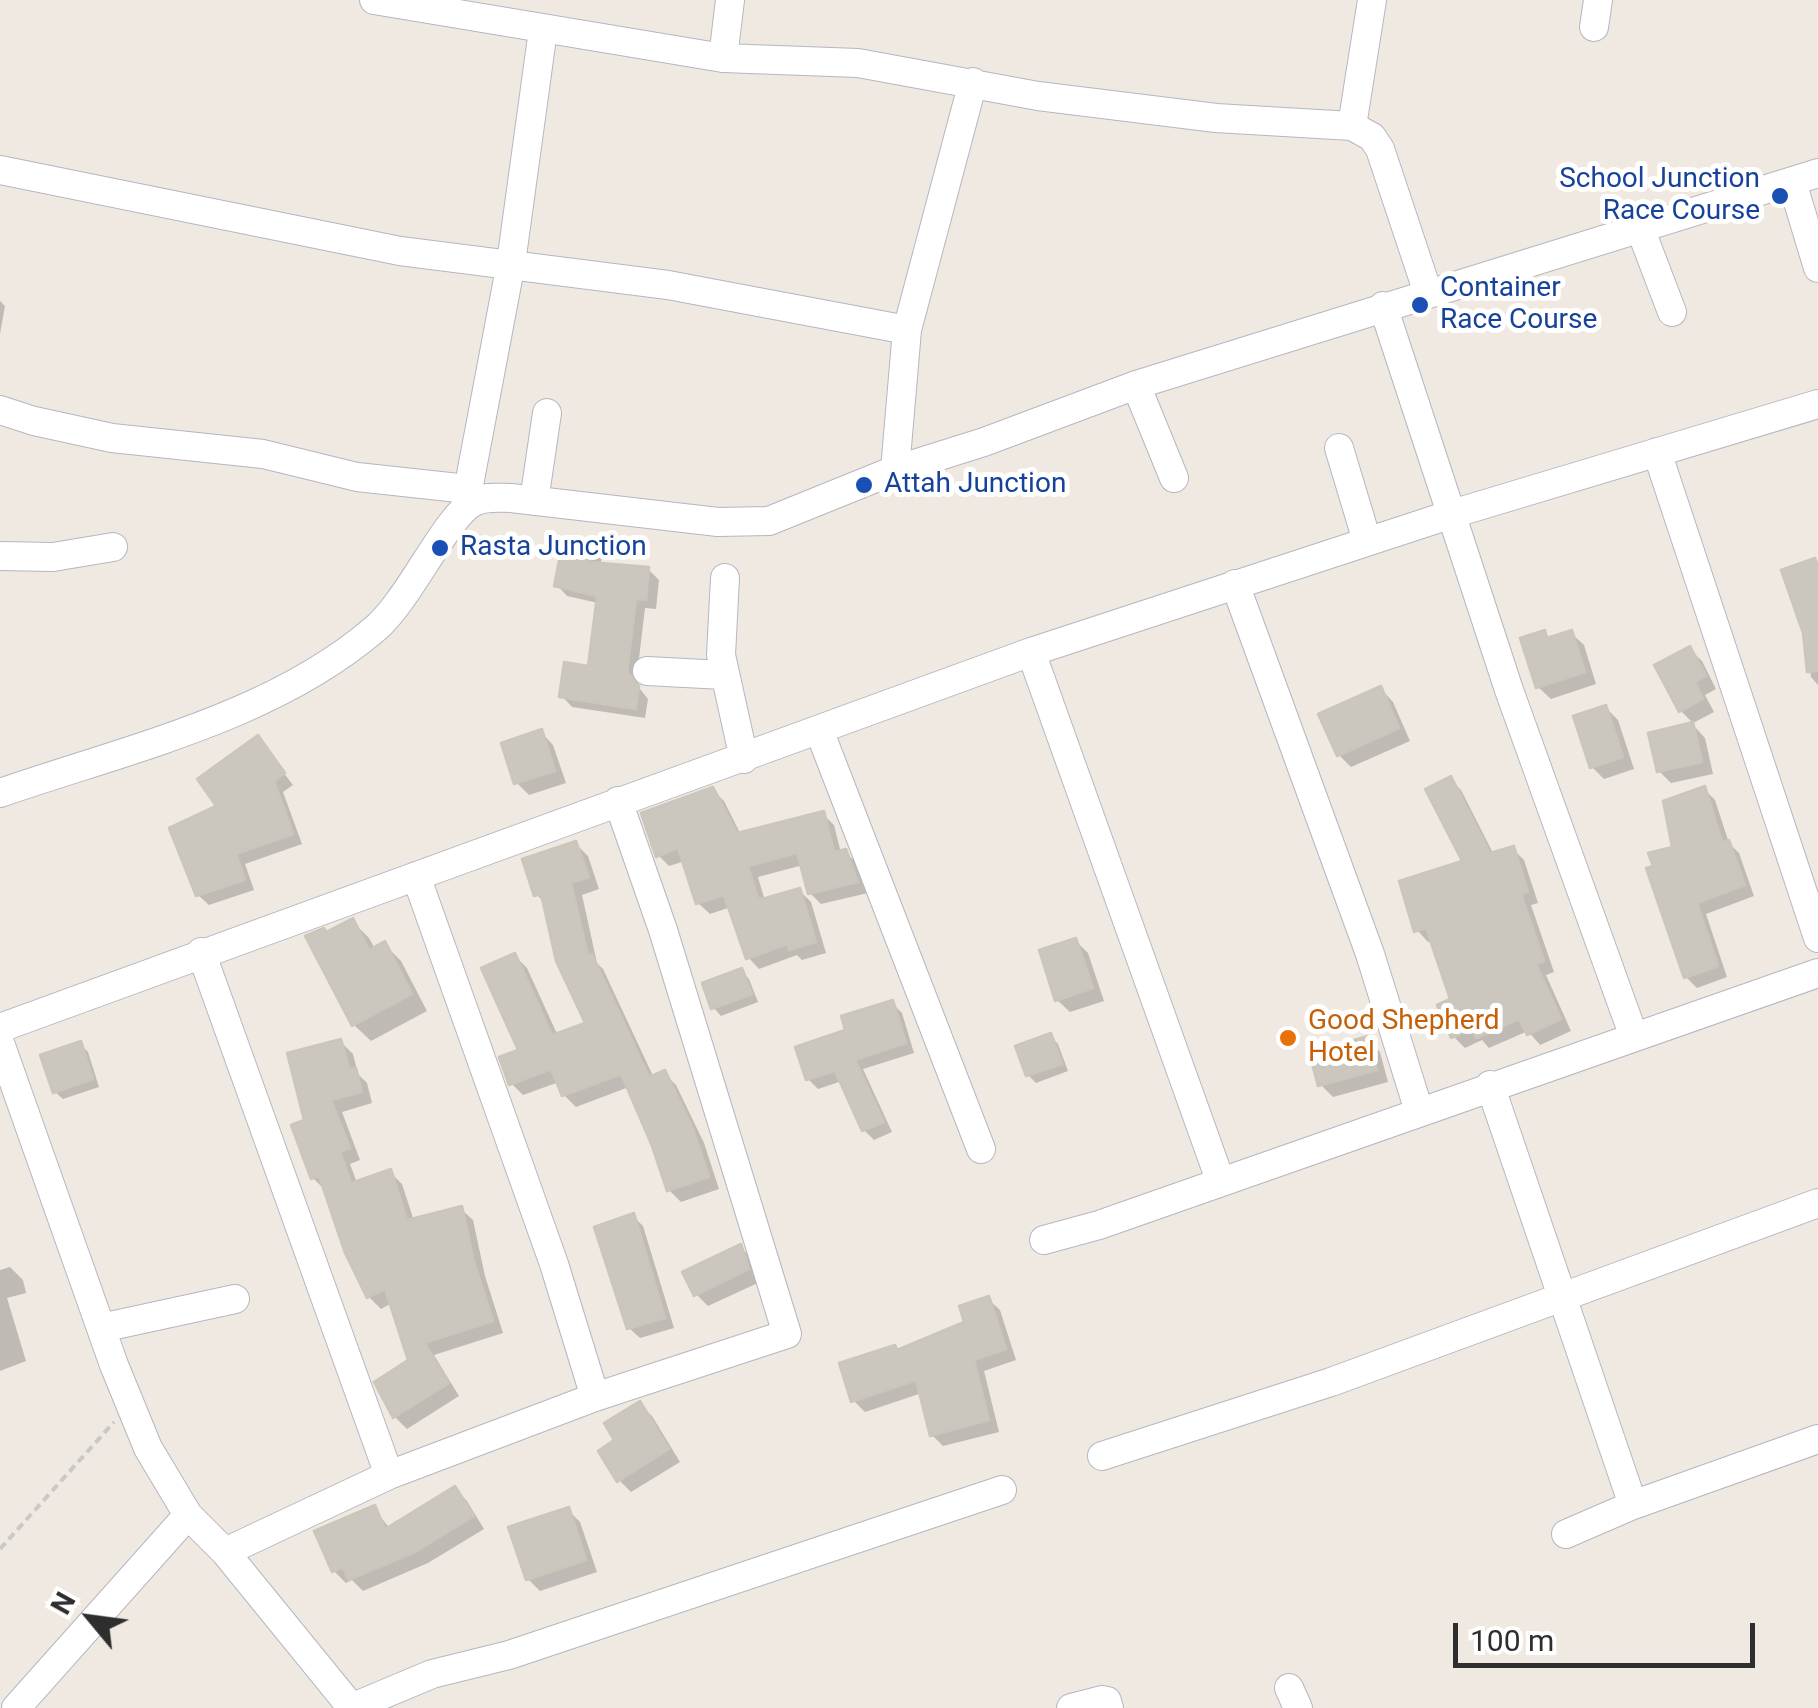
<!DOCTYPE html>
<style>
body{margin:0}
#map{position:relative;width:1818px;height:1708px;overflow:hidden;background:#efe9e1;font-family:Roboto,sans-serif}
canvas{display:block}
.north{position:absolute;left:40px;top:1568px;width:100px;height:100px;-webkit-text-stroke:8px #fff;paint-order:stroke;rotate:299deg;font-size:28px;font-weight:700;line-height:40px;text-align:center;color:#2e2e2e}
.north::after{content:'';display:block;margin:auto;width:35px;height:45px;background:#2e2e2e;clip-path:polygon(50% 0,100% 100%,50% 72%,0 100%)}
.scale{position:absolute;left:1453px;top:1623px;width:302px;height:45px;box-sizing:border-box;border:5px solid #2e2e2e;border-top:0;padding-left:12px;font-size:30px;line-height:35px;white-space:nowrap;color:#2e2e2e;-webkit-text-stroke:8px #fff;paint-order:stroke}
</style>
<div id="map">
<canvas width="1818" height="1708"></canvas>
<div class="north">N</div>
<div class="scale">100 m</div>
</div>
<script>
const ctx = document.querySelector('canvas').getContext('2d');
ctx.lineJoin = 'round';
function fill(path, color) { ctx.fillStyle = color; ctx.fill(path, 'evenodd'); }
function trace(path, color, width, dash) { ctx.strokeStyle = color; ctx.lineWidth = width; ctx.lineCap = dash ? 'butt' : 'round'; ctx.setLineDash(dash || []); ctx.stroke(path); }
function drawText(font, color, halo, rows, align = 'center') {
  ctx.font = font + ' Roboto,sans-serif'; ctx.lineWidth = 10; ctx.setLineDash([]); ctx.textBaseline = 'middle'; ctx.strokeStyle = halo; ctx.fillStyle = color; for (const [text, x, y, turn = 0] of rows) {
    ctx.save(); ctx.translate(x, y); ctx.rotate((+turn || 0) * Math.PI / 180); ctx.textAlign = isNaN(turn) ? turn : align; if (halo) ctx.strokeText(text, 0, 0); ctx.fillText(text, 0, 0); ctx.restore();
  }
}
fill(new Path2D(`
 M0,301L5,306L0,334Z
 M591,547L602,558L600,565L648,569L659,580L656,609L645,608L636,684L648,699L645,718L572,707L562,696L590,669L598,603L567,596L557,585Z
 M1814,561L1818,565V685L1811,677L1805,633Z
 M1544,633L1550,639L1571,633L1584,645L1596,684L1551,699L1538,687Z
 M1689,649L1702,661L1716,689L1705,695L1714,712L1693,723L1681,711Z
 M1381,689L1393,702L1410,741L1351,767L1339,755Z
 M1606,708L1618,720L1634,769L1604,779L1592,767Z
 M1693,725L1705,738L1713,774L1671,783L1659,771Z
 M541,732L553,745L566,783L529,795L517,783Z
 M257,738L293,785L283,792L302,844L245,864L254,890L209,905L198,895L220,807Z
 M1450,779L1461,790L1494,855L1513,849L1524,860L1538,903L1531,905L1554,972L1546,975L1571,1031L1540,1045L1528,1031L1489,1048L1482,1040L1465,1048L1453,1036V1001L1433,940L1428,942L1417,930L1465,863Z
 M1704,789L1715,800L1729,843L1739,853L1754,896L1706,914L1727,977L1697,988L1686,977L1675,849Z
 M712,790L724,801L741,835L823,814L834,825L841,853L845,852L857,863L868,893L821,904L810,893L803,865L758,877L765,901L800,891L811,902L826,953L802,960L797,955L759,969L748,957L731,907L710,914L698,903L685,861L669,866L658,855Z
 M576,844L588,856L599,889L582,895L597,963L603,969L654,1078L664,1073L676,1085L704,1143L719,1189L681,1202L669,1190L629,1087L576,1107L564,1095L559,1082L523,1095L511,1083L521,1051L515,956L527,968L558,1036L588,1024L546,904L537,895Z
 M352,921L369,938L375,949L384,944L401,961L427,1011L371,1041L354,1025Z
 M1076,941L1088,953L1104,1001L1070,1012L1057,1000Z
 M742,971L749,979L758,1002L721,1016L714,1008Z
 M892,1003L902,1013L914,1053L863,1069L892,1132L874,1140L864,1130L842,1081L818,1089L808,1079Z
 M1051,1036L1058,1044L1068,1071L1036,1083L1028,1075Z
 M1368,1039L1380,1052L1388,1082L1333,1097L1321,1085Z
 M341,1042L353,1054L358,1074L367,1083L372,1103L342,1112L360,1160L350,1164L357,1183L390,1172L402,1184L414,1221L461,1209L473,1220L485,1276L503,1333L434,1355L459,1396L407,1429L395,1417L377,1383L411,1361L392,1303L381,1309L369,1297L325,1190L313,1178L307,1122Z
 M80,1044L88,1052L99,1087L63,1099L55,1092Z
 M633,1216L643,1226L674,1328L640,1338L629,1328Z
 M740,1247L753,1259L760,1282L708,1306L696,1294Z
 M10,1267L23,1280L26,1293L7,1298L26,1361L0,1371V1270Z
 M988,1299L1000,1310L1016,1360L984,1371L999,1432L943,1446L932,1435L922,1393L865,1412L853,1400L899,1352L968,1323Z
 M639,1404L652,1416L680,1462L631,1492L619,1480L618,1441Z
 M455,1489L467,1501L484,1529L428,1563L363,1591L352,1580L346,1583L334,1571L374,1508L390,1529Z
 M568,1510L580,1522L597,1572L540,1591L528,1579Z`), '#0003');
const building = new Path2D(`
 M563,540L592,545L589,562L649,567L646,600L636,599L627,672L639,686L636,709L559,697L564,662L588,666L597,596L554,586Z
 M1815,558L1818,567V671L1807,672L1803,633L1781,570Z
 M1545,630L1547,638L1572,630L1585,672L1536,688L1520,638Z
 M1690,646L1706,676L1695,682L1703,699L1679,712L1654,665Z
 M1381,686L1399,728L1337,756L1318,714Z
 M1606,705L1623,757L1590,768L1573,716Z
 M1693,722L1702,762L1657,772L1648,733Z
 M542,729L555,771L514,784L501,743Z
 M258,735L285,773L274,781L293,834L236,854L245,880L196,896L169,828L216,806L197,779Z
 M1451,776L1490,853L1514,846L1528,892L1521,894L1544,961L1536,964L1561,1019L1527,1035L1519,1019L1476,1038L1472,1029L1451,1038L1437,1005L1450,999L1426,928L1414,932L1399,881L1462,861L1425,789Z
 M1705,786L1722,842L1729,840L1745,885L1697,903L1718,966L1684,978L1646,868L1653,866L1648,853L1672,847L1663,801Z
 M713,787L737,833L824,811L834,852L846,849L858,882L808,894L797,853L748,866L758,898L762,899L800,888L816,942L789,950L787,944L746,959L724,895L696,904L678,848L656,857L641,813Z
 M576,841L589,877L571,883L588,956L592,954L649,1077L665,1070L693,1129L709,1177L667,1191L652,1146L621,1074L562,1096L551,1069L509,1085L499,1057L518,1050L481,968L515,953L552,1035L585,1023L556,961L541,894L534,896L522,859Z
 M353,918L369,950L385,941L412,994L352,1026L305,936L324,928L326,932Z
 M1076,938L1093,988L1055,1001L1039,950Z
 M742,968L752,994L711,1009L702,983Z
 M893,1000L906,1043L855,1060L884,1122L862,1131L835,1071L806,1080L795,1047L845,1030L841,1016Z
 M1051,1033L1062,1064L1026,1076L1015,1046Z
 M1368,1036L1377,1070L1318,1086L1309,1053Z
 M341,1039L349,1069L356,1068L362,1092L331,1100L350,1148L340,1152L351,1183L391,1169L407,1220L462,1206L474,1262L493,1321L424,1343L449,1383L393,1418L374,1382L408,1360L385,1289L367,1298L345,1253L319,1176L311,1179L291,1125L304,1120L287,1053Z
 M81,1041L93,1079L53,1093L40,1055Z
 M634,1213L665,1318L627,1329L594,1227Z
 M741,1244L749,1269L694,1296L682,1272Z
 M989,1296L1006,1349L974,1360L989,1420L930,1436L916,1380L851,1402L839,1363L895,1345L897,1350L964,1322L959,1306Z
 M640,1401L669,1449L617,1482L598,1451L614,1440L604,1423Z
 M455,1486L474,1516L415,1552L348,1580L343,1567L332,1572L314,1531L375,1505L385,1529Z
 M569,1507L586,1560L526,1580L508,1527Z`);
fill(building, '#cbc7bf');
trace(building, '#cbc5ba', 2.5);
const minor = new Path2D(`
 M374,0L723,58L858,63L1038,96L1216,118L1352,126L1372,137L1380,149L1428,293
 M1594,27L1598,0
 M723,58L730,0
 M1352,126L1372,0
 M0,170L400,251L668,285L907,330L895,470
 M1792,182L1818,268
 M1640,228L1672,312
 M1383,306L1509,690L1634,1037
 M907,330L973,82
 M1136,385L1174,478
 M0,410L34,421L112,438L263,454L357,477L468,489
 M1339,448L1367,541
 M1657,452L1818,938
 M534,501L547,413
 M465,506L511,263L543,30
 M0,556L53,557L113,547
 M725,578L721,655L744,759
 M1235,584L1370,954L1419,1111
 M1031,652L1220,1180
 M647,671L723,675
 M819,730L981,1149
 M0,793C127,749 273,717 376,628C409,600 447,515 474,502C485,496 499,498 511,498L718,522L769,521L895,470L984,442L1136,385L1818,173
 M416,876L554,1264L595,1397
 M201,952L389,1475
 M0,1028L1031,652L1452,514L1818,404
 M0,1043L114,1365L148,1448L188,1515L225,1552L352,1708
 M1490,1085L1633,1505
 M1044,1240L1099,1225L1818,973
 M101,1328L235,1299
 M1102,1456L1331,1382L1818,1203
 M1566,1534L1633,1505L1818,1439
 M225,1552L389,1475L595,1397L787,1334L663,930L618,801
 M1289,1688L1298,1708
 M16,1708L188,1515
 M351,1708L432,1674L509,1655L1002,1490
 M1071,1708L1102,1700L1107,1701L1109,1708`);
trace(minor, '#b4b7c1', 30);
trace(new Path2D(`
 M0,1549L114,1422`), '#c9c9c9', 4, [8, 5]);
trace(minor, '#fff', 28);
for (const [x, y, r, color] of [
 [1780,196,10,"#1a4fb4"],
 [1420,305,10,"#1a4fb4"],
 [864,485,10,"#1a4fb4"],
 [440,548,10,"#1a4fb4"],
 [1288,1038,10,"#e8710a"]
]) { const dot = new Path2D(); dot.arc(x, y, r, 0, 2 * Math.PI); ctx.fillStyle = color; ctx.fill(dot); trace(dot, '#fff', 4); }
drawText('28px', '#164399', '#fff', [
 ["School Junction",1760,180,"right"],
 ["Race Course",1760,212,"right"],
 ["Container",1440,289],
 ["Race Course",1440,321],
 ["Attah Junction",884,485],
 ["Rasta Junction",460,548]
], 'left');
drawText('28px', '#c56008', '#fff', [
 ["Good Shepherd",1308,1022],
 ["Hotel",1308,1054]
], 'left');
</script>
